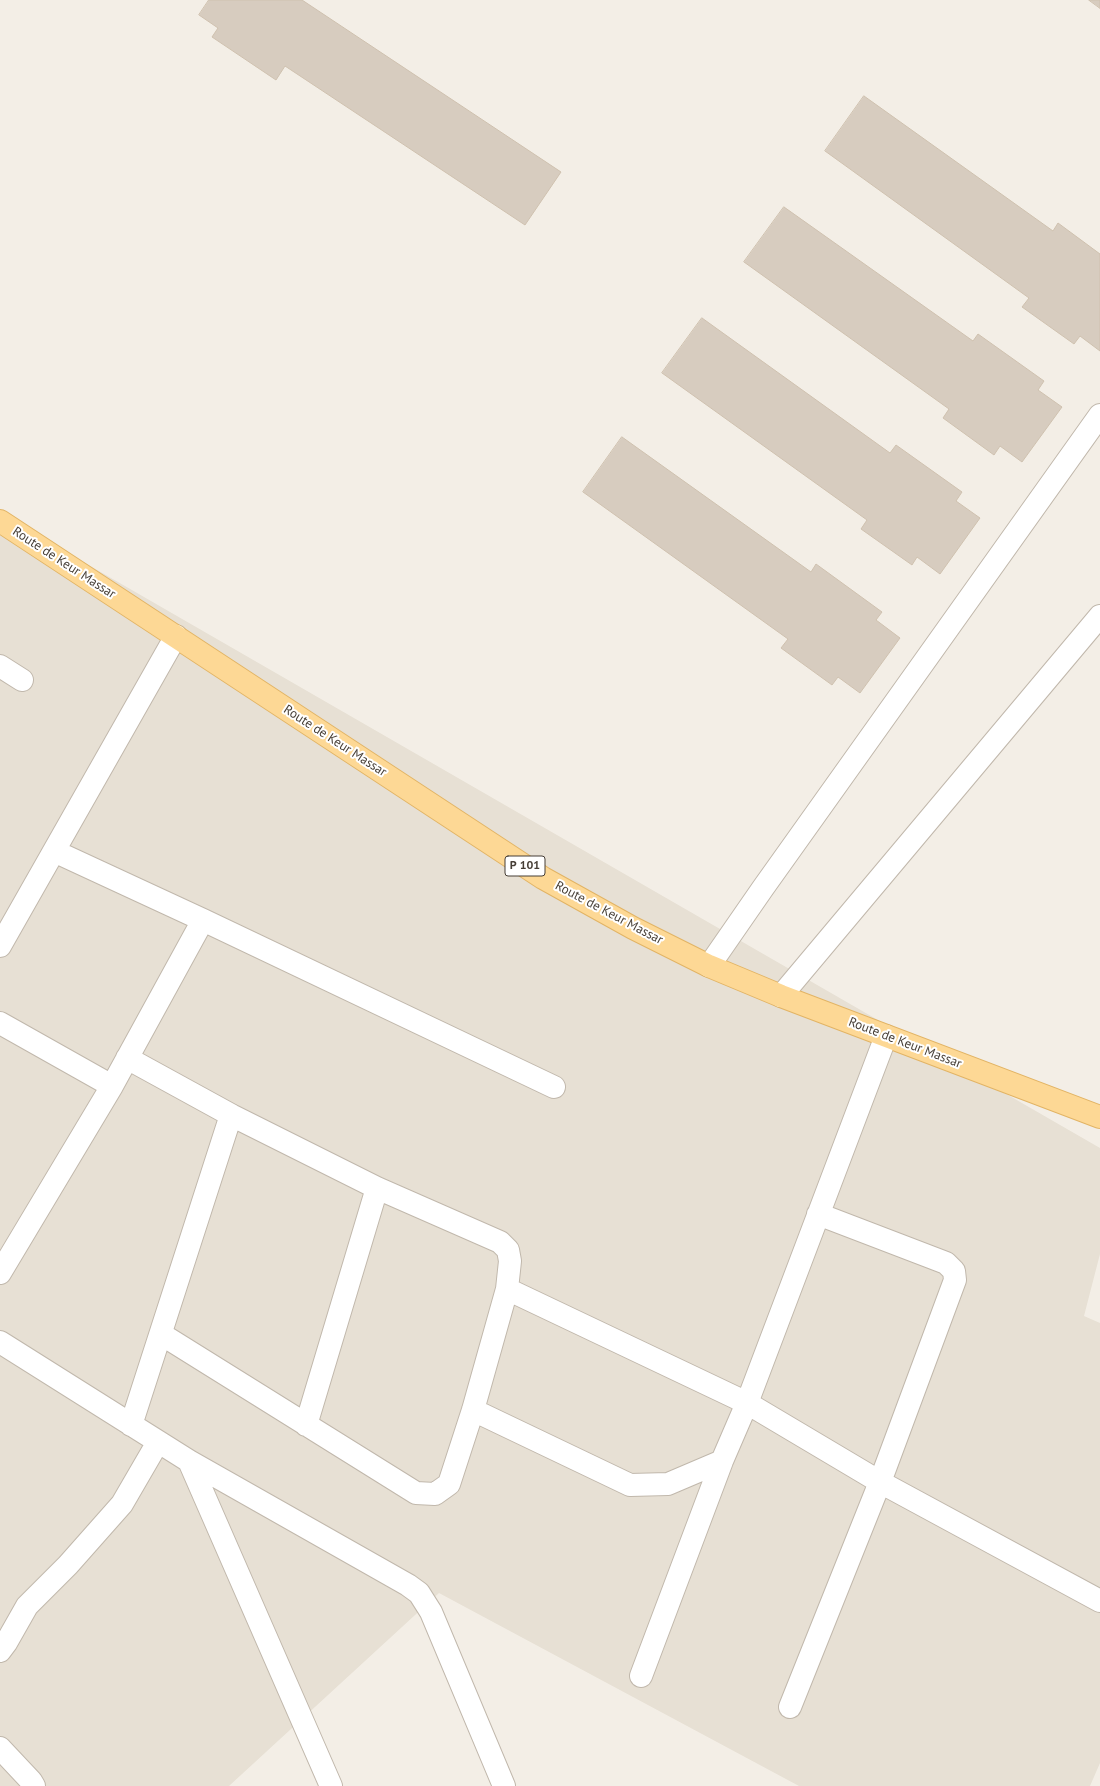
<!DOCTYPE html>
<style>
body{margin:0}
canvas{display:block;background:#f3eee6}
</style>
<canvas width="1100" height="1786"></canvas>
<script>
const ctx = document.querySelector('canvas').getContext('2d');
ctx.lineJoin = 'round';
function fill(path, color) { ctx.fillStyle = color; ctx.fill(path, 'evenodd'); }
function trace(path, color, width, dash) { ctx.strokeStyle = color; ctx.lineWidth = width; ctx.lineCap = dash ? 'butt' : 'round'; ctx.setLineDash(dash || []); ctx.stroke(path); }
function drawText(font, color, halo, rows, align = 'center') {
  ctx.font = font + ' "PT Sans",sans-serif'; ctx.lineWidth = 4; ctx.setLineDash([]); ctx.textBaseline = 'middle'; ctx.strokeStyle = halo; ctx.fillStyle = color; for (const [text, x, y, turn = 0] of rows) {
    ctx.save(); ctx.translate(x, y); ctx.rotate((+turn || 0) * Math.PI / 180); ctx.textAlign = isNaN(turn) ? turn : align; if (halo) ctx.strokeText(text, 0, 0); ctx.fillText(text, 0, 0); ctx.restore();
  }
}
fill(new Path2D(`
 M0,514L1100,1148V1254L1084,1316L1100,1323V1763L1090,1786H799L439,1593L229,1786H0Z`), '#e7e0d4');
const building = new Path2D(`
 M209,0H302L561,172L525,225L285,66L276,80L212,37L218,28L199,15Z
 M1089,0H1100V8Z
 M864,96L1053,231L1058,223L1100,254V351L1080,336L1074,344L1022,307L1029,298L825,151Z
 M784,207L973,341L978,334L1044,381L1038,390L1062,407L1022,462L1000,446L994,455L943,418L949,409L744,262Z
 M702,318L890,453L896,445L962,492L956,501L980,518L940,574L917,557L912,565L861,529L867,520L662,373Z
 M622,437L811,572L816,564L882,612L876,620L900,638L860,693L838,677L832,685L781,648L788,639L583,492Z`);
fill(building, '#d7ccbf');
trace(building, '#cfc1af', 1);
const minor = new Path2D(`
 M0,666L22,680
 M54,851L203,920L554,1087
 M0,946L176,636
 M709,966L763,888L1100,415
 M781,996L1100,616
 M0,1023L112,1086
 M127,1058L231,1115L377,1188L500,1242L508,1250L510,1261L507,1289L473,1410L449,1484L435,1494L416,1493L161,1334
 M0,1273L112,1086L203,920
 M507,1289L747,1403L880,1482L1100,1601
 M0,1342L189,1461L408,1585L419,1593L431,1612L504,1786
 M473,1410L630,1485L668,1484L722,1461
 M131,1425L231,1115
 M306,1425L377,1188
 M189,1461L331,1786
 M0,1651L6,1643L27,1606L68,1565L122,1504L158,1442
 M641,1676L722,1461L747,1403L886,1036
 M790,1707L880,1482L955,1280L954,1271L946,1263L818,1214
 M0,1748L31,1781L34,1786`);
const primary = new Path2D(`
 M0,521L543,878L633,928L709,966L781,996L1100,1117`);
trace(minor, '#c1b8ac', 24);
trace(primary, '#e2b465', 24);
trace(minor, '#fff', 22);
trace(primary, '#fdd895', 22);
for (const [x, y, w] of [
 [525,866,40]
]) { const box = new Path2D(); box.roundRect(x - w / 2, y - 10, w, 20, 3); ctx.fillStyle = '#fff'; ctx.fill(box); trace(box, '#463e36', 1); }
drawText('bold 12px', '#463e36', null, [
 ["P 101",525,866]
]);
drawText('13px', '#463e36', '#fff', [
 ["Route de Keur Massar",64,563,33],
 ["Route de Keur Massar",335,741,33],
 ["Route de Keur Massar",609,913,28],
 ["Route de Keur Massar",905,1043,21]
]);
</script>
